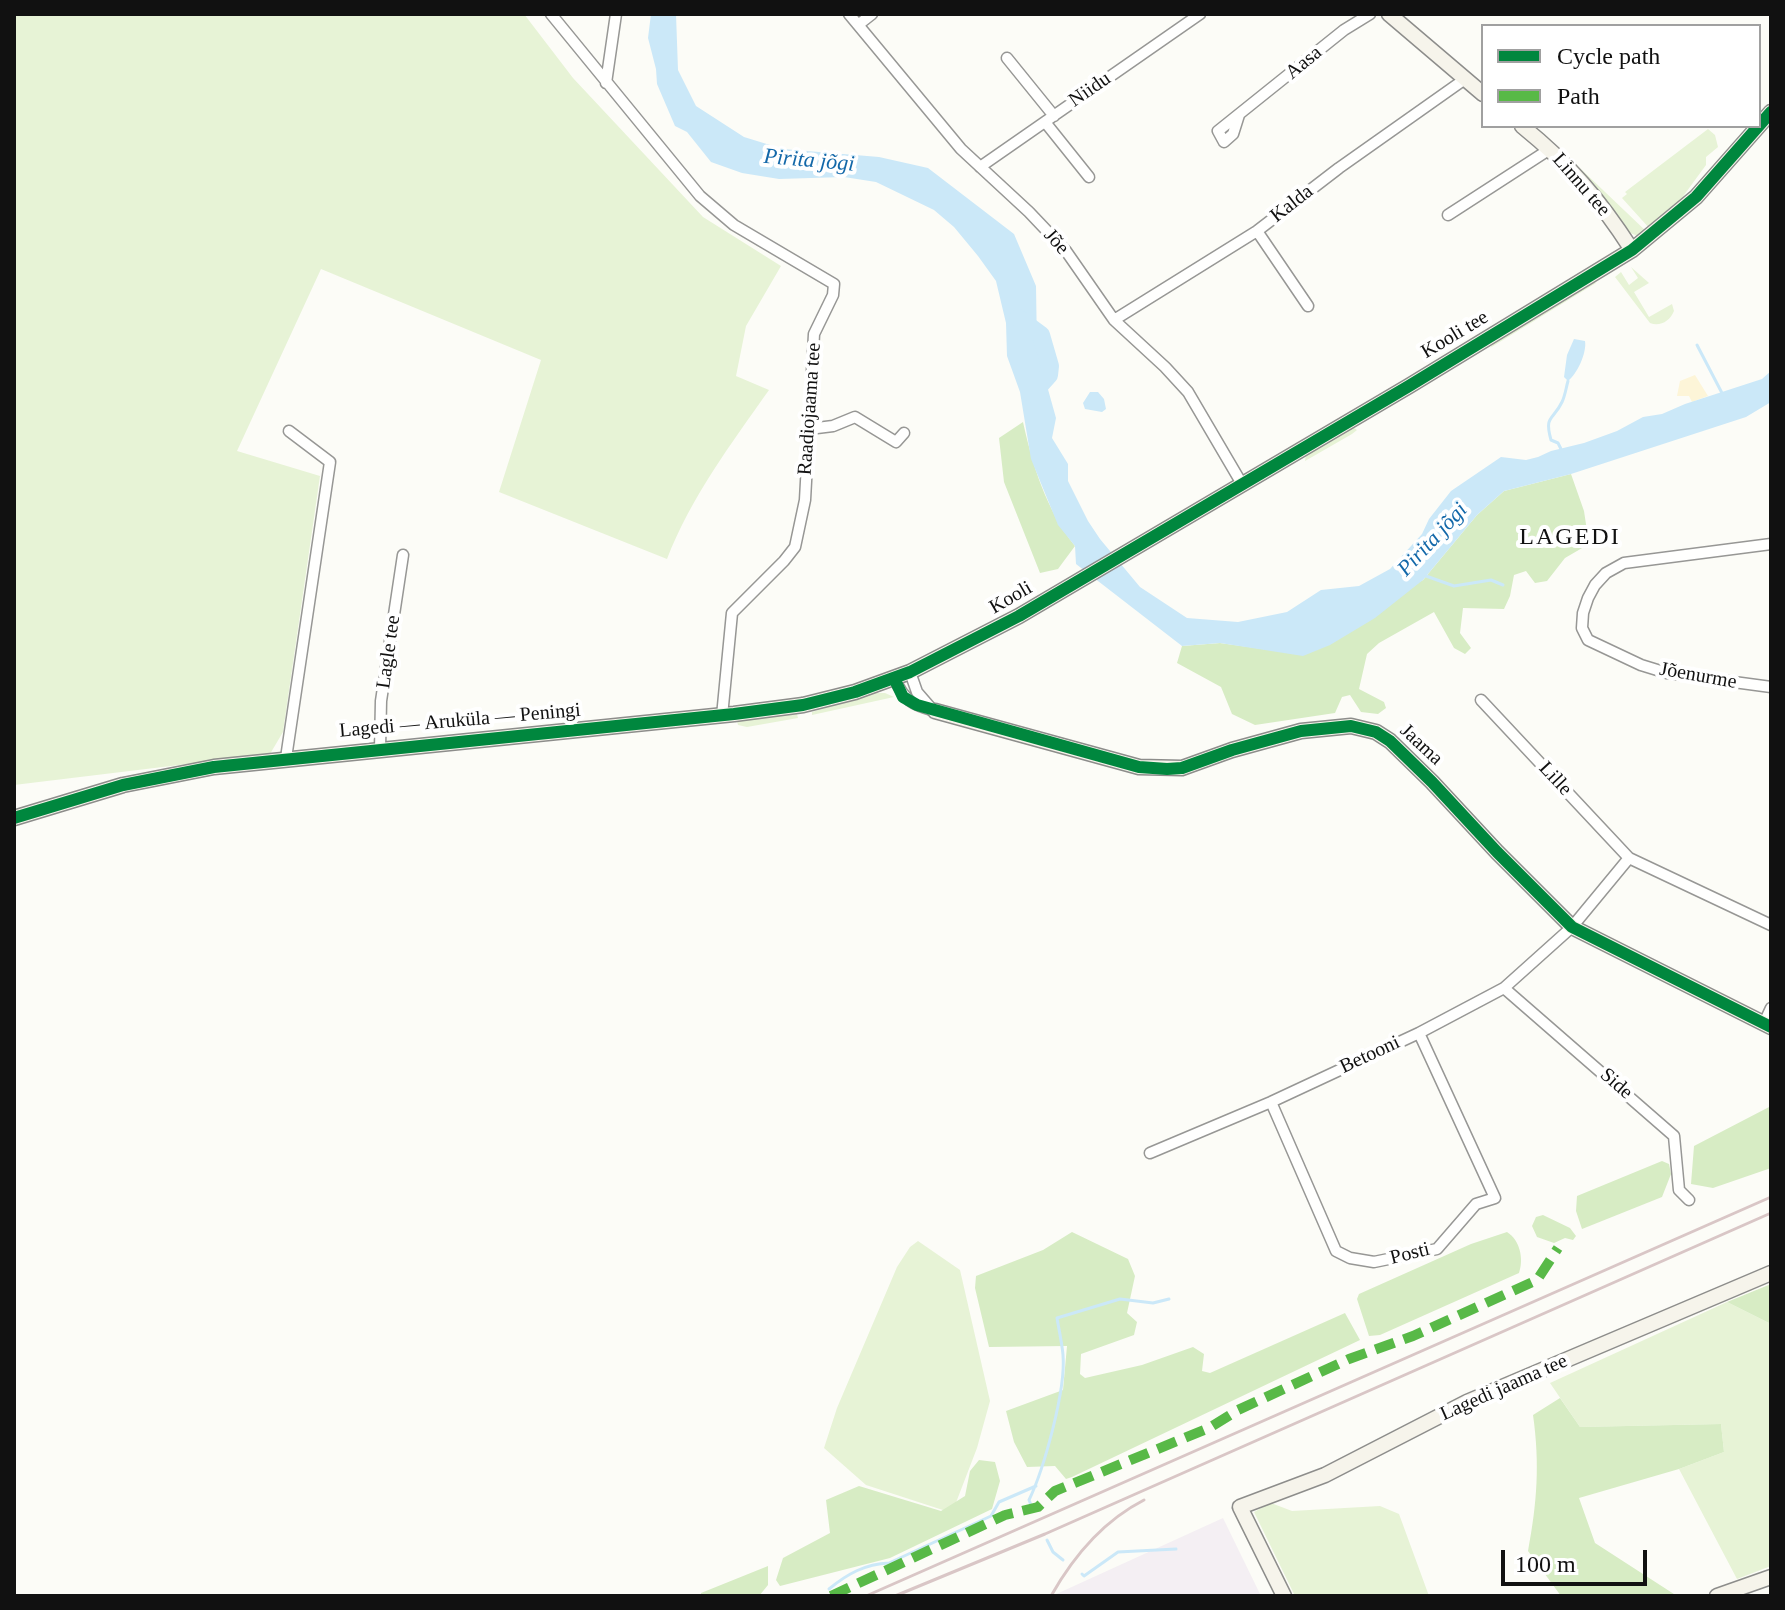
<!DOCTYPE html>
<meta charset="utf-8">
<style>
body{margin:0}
#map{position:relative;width:1785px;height:1610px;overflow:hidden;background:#fcfcf7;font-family:Georgia,serif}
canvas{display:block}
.frame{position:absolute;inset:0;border:16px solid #111;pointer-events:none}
.legend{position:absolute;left:1481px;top:24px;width:280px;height:104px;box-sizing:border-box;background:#fff;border:2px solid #a0a0a0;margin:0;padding:10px 14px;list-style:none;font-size:24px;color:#111}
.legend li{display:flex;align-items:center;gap:16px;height:40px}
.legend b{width:40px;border:2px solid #a0a0a0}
.scale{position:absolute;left:1501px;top:1550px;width:146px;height:36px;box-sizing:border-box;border:4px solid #111;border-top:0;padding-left:10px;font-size:24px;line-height:28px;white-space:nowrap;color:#111;-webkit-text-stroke:6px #fff;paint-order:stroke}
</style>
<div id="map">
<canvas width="1785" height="1610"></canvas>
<div class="frame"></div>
<ul class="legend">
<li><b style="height:10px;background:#00873e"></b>Cycle path</li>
<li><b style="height:10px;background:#58b947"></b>Path</li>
</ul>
<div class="scale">100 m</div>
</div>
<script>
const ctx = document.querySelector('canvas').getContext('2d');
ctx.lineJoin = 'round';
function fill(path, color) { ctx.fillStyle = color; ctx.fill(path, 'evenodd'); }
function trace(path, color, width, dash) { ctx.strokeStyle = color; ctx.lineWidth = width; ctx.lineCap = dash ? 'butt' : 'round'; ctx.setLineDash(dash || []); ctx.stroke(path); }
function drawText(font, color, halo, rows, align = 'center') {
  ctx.font = font + ' Georgia,serif'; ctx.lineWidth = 8; ctx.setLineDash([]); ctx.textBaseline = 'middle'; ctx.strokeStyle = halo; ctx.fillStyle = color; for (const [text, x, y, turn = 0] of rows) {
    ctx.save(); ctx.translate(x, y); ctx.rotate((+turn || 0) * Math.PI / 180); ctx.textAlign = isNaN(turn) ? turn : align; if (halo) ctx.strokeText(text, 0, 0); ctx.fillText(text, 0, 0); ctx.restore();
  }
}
fill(new Path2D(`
 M1223,1518L1261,1596H1052Z`), '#f4eff3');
fill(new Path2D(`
 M14,14H524L573,78L703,217L781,266L746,326L736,376L769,390C731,444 691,497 667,559L499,492L541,360L321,269L237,451L320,476L283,732L270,754L14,785Z
 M1708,129L1715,135L1718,147L1706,157V165L1676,206L1650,229L1622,198L1627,194L1625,192Z
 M1540,130L1647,232L1638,236L1630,233Z
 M1631,267L1649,283L1634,292L1649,317L1672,304L1674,311C1670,321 1660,327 1650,323L1615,277L1621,272L1629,285L1638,278Z
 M1595,282L1596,283L1490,348L1494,343Z
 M1353,427L1357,430L1352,434L1305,461L1306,454Z
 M875,693H885L894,697L812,715V712Z
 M797,714L798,718L747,727L738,725L737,721Z
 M918,1241L960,1270L990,1401L977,1448L952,1513L866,1485L824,1448L837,1408L897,1267L910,1247Z
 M1727,1302L1771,1324V1566L1737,1579L1679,1469L1724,1452L1721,1424L1580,1427L1550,1383Z
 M1271,1503L1292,1511L1380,1506L1399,1514L1429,1596H1295L1254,1512Z`), '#e7f3d6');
fill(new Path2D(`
 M1023,422C1033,467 1046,509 1075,546L1058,569L1040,573L1004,482L999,438Z
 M1571,474L1584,511L1589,544L1565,558L1547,581L1535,583L1526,571L1514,575L1510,596L1504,609L1463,608L1460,633L1471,648L1465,654L1454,648L1434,612L1379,643L1367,654L1359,689L1384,702L1386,708L1378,714L1361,712L1350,695L1342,697L1335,713L1255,725L1232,714L1221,687L1177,663L1182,646L1220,643L1277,651L1423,580L1477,515L1504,491Z
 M1771,1106V1168L1713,1188L1691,1184L1694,1146Z
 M1662,1161L1669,1164L1671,1174L1662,1197L1582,1229L1576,1211L1577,1196Z
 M1543,1215L1570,1228L1576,1236L1573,1240L1565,1238L1554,1243L1537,1237L1532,1226L1536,1217Z
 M1072,1232L1128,1259L1135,1276L1127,1313L1137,1322L1134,1335L1081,1354L1080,1374L1085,1378L1142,1365L1193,1347L1204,1354L1202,1371L1210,1373L1345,1313L1360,1340L1072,1477L1066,1479L1055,1466L1027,1467L1014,1442L1006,1411L1063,1390L1067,1346L989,1347L975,1288L976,1276L1043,1250Z
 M1507,1232C1520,1240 1524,1259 1519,1273L1380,1335L1369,1336L1357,1299L1359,1294L1471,1244Z
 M1771,1284V1324L1727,1302Z
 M1560,1398L1580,1427L1721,1424L1724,1452L1679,1469L1579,1498L1595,1543L1677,1596H1561L1528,1551C1537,1503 1540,1464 1533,1415Z
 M979,1460L995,1462L1000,1481L992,1509L890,1558L780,1586L776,1580L783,1558L830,1533L826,1500L859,1486L941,1511L965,1496L970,1471Z
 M768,1566V1585L759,1596H701V1593Z`), '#d7ecc4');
fill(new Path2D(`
 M1695,375L1708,396L1692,402L1689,396H1677L1680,381Z`), '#fdf5d8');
fill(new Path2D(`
 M651,14H676L678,70L696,106L744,137L783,149L879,157L928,168L1014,234L1036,286L1037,350L1056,418L1052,438L1068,464V481L1088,521L1100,539L1140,587L1187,618L1238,622L1287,612L1321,590L1359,586L1390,569L1422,534L1429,519L1451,491L1501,457L1526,460L1538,457L1551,451L1584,443L1617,431L1643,417L1662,414L1685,404L1762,379L1771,371V402L1746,417L1571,474L1504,491L1477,515L1423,580L1375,618L1330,645L1303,656L1220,643L1182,646L1076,564L1075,546L1058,525L1031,459L1020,392L1007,356L1006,323L996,281L978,256L954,227L934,210L876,182L844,177L779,179L742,173L711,162L687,132L675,126L657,84L656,69L648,38Z
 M1574,339L1585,341C1587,353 1577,374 1568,381L1564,377L1567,355Z
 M1090,392H1098L1104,399L1106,409L1102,412L1085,409L1083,403Z`), '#cbe8f8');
trace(new Path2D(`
 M1697,345L1723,395
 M1561,449L1558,443L1551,440C1544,415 1553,421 1562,402C1565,396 1566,388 1568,381
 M1426,576L1454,586L1491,580L1503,585
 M1031,1505L1029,1500C1044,1469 1066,1390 1063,1355C1062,1343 1059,1330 1057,1318L1120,1299L1153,1303L1169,1299
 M1047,1540L1053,1552L1063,1560
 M1082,1574L1084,1576L1118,1552L1176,1549
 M829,1589C847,1574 865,1564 889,1563L991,1516L999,1502L1036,1486`), '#cbe8f8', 3);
trace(new Path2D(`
 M1018,318L1041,335L1050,366L1049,375L1032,394`), '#cbe8f8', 18);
const street = new Path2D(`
 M551,14L700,196L734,225L834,284L833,295L814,334L805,500L795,547L784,561L732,613L722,716
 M849,14L961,149L1029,212L1066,251L1114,320L1165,367L1188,392L1242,484
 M858,25L872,14
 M1007,58L1054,116
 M606,83L616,14
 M1239,115L1233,134L1224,142L1218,131L1344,30L1370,14
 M1045,122L1089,177
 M980,167L1200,14
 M1448,215L1550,149
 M1257,231L1308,306
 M1114,320L1257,231L1339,168L1465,79
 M809,429L833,426L855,417L896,442L904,433
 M1771,544L1624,563L1606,573L1595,585L1588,598L1583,613L1582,628L1588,640L1641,665L1667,673L1771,687
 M910,672L917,692L930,707
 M894,678C905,701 911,704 935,711
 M1481,700L1629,858L1771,925
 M380,749L381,701L403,555
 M286,758L330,462L289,431
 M1504,988L1674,1136L1679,1190L1689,1200
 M1764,1023L1771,1008
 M1271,1102L1336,1251L1350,1258L1374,1262L1437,1249L1476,1204L1495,1198L1419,1033
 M1150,1153L1271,1102L1419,1033L1504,988L1572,927L1629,858`);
const secondary = new Path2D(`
 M1389,14L1483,94
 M1522,126C1570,165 1599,199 1632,250
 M935,711L1139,767L1182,768L1232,750L1301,731L1351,726L1376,732L1390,741L1432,782L1497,852L1572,927L1771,1027
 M14,818L123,785L214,767L734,714L803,705L855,692L910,672L1019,616L1409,386L1632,250L1696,197L1771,112
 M1284,1596L1240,1507L1325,1475L1467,1402L1771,1273
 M1717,1596L1771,1577`);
trace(street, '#979795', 13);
trace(secondary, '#8d8d8b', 17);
trace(street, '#fffffe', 10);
trace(secondary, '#f6f4eb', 14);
trace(new Path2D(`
 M866,1596L1771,1197
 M895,1596L1045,1534L1771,1213
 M1051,1596C1073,1557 1103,1521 1144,1500`), '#d9c6c6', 3);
trace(new Path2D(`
 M831,1596L1005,1515L1038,1507L1055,1491L1209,1428L1238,1410L1349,1359L1413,1336L1537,1280L1558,1248`), '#58b947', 10, [20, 10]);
trace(new Path2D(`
 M894,678L903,697L917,705L1139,767L1167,769L1182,768L1232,750L1301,731L1351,726L1376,732L1390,741L1432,782L1497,852L1572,927L1771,1027
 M14,818L123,785L214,767L734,714L803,705L855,692L910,672L1019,616L1409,386L1632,250L1696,197L1771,112`), '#00873e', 12);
drawText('20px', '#111', '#fff', [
 ["Aasa",1304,63,-40],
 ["Niidu",1090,90,-35],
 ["Linnu tee",1581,185,49],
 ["Kalda",1292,204,-38],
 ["Jõe",1056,242,49],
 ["Kooli tee",1455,335,-31],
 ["Raadiojaama tee",810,409,-86],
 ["Kooli",1011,598,-30],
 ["Lagle tee",389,652,-82],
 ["Jõenurme",1698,676,10],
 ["Lagedi — Aruküla — Peningi",460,721,-5],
 ["Jaama",1421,745,43],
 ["Lille",1555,779,47],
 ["Betooni",1370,1055,-25],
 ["Side",1616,1084,41],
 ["Posti",1410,1254,-14],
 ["Lagedi jaama tee",1504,1388,-24]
]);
drawText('italic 22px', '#1368a9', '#fff', [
 ["Pirita jõgi",809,161,5],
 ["Pirita jõgi",1433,540,-47]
]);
ctx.letterSpacing = '2px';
drawText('24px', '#111', '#fff', [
 ["LAGEDI",1570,538]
]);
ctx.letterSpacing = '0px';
</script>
